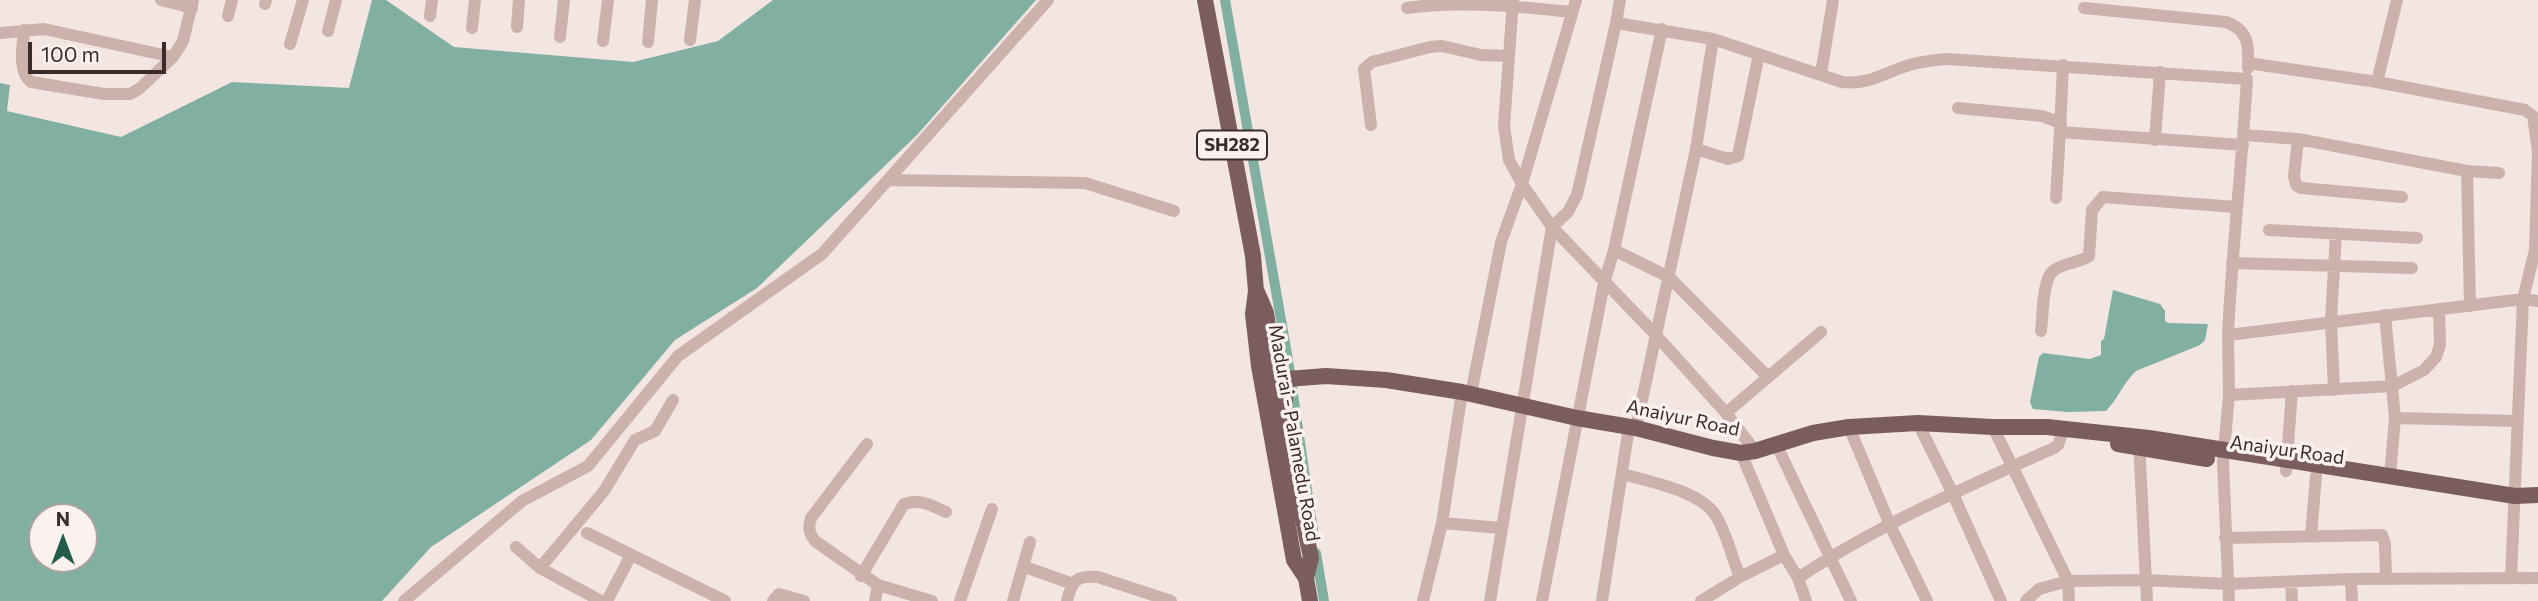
<!DOCTYPE html>
<style>
body{margin:0}
#map{position:relative;width:2538px;height:601px;overflow:hidden;background:#f3e5e2;font-family:Commissioner,sans-serif}
canvas{display:block}
.north{position:absolute;left:28px;top:503px;width:70px;height:70px;box-sizing:border-box;background:#fbf1ee;border:2px solid #aea2a0;border-radius:50%;rotate:0deg;font-size:19px;font-weight:700;line-height:28px;text-align:center;color:#3a2c2c}
.north::after{content:'';display:block;margin:auto;width:24px;height:32px;background:#215c4c;clip-path:polygon(50% 0,100% 100%,50% 72%,0 100%)}
.scale{position:absolute;left:28px;top:42px;width:138px;height:32px;box-sizing:border-box;border:4px solid #3a2c2c;border-top:0;padding-left:9px;font-size:21px;line-height:24px;white-space:nowrap;color:#3a2c2c;-webkit-text-stroke:5px #fbf1ee;paint-order:stroke}
</style>
<div id="map">
<canvas width="2538" height="601"></canvas>
<div class="north">N</div>
<div class="scale">100 m</div>
</div>
<script>
const ctx = document.querySelector('canvas').getContext('2d');
ctx.lineJoin = 'round';
function fill(path, color) { ctx.fillStyle = color; ctx.fill(path, 'evenodd'); }
function trace(path, color, width, dash) { ctx.strokeStyle = color; ctx.lineWidth = width; ctx.lineCap = dash ? 'butt' : 'round'; ctx.setLineDash(dash || []); ctx.stroke(path); }
function drawText(font, color, halo, rows, align = 'center') {
  ctx.font = font + ' Commissioner,sans-serif'; ctx.lineWidth = 7; ctx.setLineDash([]); ctx.textBaseline = 'middle'; ctx.strokeStyle = halo; ctx.fillStyle = color; for (const [text, x, y, turn = 0] of rows) {
    ctx.save(); ctx.translate(x, y); ctx.rotate((+turn || 0) * Math.PI / 180); ctx.textAlign = isNaN(turn) ? turn : align; if (halo) ctx.strokeText(text, 0, 0); ctx.fillText(text, 0, 0); ctx.restore();
  }
}
fill(new Path2D(`
 M372,0H386L454,47L633,62L718,41L773,0H1036L917,135L757,288L675,340L591,440L431,547L382,601H0V83L10,85L7,111L121,137L232,82L349,88ZM84,517V559H42V517Z
 M2113,290L2160,304L2165,311V321L2168,323L2208,324L2205,340L2200,345L2136,371C2123,383 2118,399 2106,411L2067,412L2033,409L2030,402L2039,357L2043,353L2090,359L2101,355V341L2104,339Z`), '#81b0a2');
trace(new Path2D(`
 M1225,0L1287,354L1313,531
 M1316,553L1324,601`), '#81b0a2', 10);
trace(new Path2D(`
 M161,0L192,8
 M1576,0L1522,184L1552,227L1655,334L1726,413L1755,451
 M265,4L266,0
 M1407,8C1458,0 1520,7 1572,12
 M2084,8L2226,22C2249,30 2249,46 2248,68
 M228,16L232,0
 M430,16L432,0
 M1616,23L1620,0
 M517,27L519,0
 M472,28L475,0
 M24,30C23,46 17,71 31,82L104,94H130L139,89L173,57L183,41L193,0
 M328,31L336,0
 M0,33L44,29L173,57
 M560,37L564,0
 M690,40L695,0
 M603,41L608,0
 M648,42L652,0
 M290,44L303,0
 M2248,63L2377,82L2525,110L2533,116L2538,152L2535,250L2523,299L2511,578
 M2063,65L2060,132L2243,145
 M1821,74L1833,0
 M2377,82L2397,0
 M1958,108L2042,116L2061,123
 M1371,125L1364,69L1372,62L1430,47L1442,46L1481,55L1509,56
 M2244,135L2298,139L2467,171L2499,173
 M2298,139L2294,176L2296,185L2301,188L2402,197
 M2155,140L2160,72
 M1696,149L1728,159L1738,156L1759,54
 M2467,171L2470,306
 M888,180L1085,183L1174,211
 M2056,198L2060,132
 M2269,230L2417,238
 M1614,250L1669,277L1768,377
 M2232,263L2412,268
 M2385,315L2395,418L2390,476
 M2041,331C2043,317 2042,280 2053,271C2063,263 2079,263 2089,256L2092,210L2103,197L2236,207
 M2334,390L2331,321L2336,233
 M1471,394L1501,242L1522,184L1509,160L1504,126L1513,0
 M2229,395L2393,386L2424,370L2436,357L2440,345L2439,309
 M1726,413L1821,332
 M2395,418L2517,421
 M1918,423L1952,492L2001,601
 M1849,427L1890,525L1927,601
 M1993,427L2068,581L2069,601
 M1636,428L1696,149L1713,39
 M2139,441L2147,601
 M867,444L811,518C808,528 809,533 815,541L878,585L932,601
 M1776,444L1851,601
 M2286,471L2292,391
 M1623,474C1650,482 1701,491 1716,516C1727,534 1732,558 1740,577
 M1442,523L1501,528
 M587,533L725,601
 M2311,536L2316,476
 M2225,538L2382,535L2385,544L2386,579
 M516,547L540,568L601,601
 M1784,555L1798,578L1806,601
 M1025,567L1073,584
 M540,568L604,491L635,440L655,431L673,400
 M861,576L904,504C920,498 932,506 946,512
 M1798,578C1878,525 1966,487 2054,448L2058,445L2062,434
 M2351,579L2352,601
 M2291,582L2292,601
 M404,601L522,501L588,466L678,356L822,254L1048,0
 M607,601L631,555
 M773,601L779,594L804,601
 M875,601L878,585
 M960,601L992,509
 M1013,601L1030,542
 M1067,601C1072,580 1077,575 1098,577L1171,601
 M1423,601L1442,523L1462,392
 M1490,601L1552,227L1568,212L1577,195L1616,23L1713,39L1842,82C1872,85 1886,71 1913,64C1924,61 1936,60 1947,59L2247,79C2242,165 2232,249 2228,335
 M1542,601L1604,283L1614,250L1662,29
 M1602,601L1629,427
 M1701,601L1740,577L1784,555L1741,453
 M2026,601L2039,589L2068,581L2145,580L2228,584L2351,579L2538,578
 M2229,601L2223,462L2229,395L2228,335L2523,299L2538,301`), '#ccb1ad', 12);
trace(new Path2D(`
 M1205,0L1253,256L1256,291L1253,314L1259,366L1294,560L1306,578
 M1257,292L1266,313L1283,423L1311,558L1306,578L1310,601
 M1283,423L1287,379L1326,376L1386,380L1462,392L1577,418L1636,428L1713,448L1741,453L1755,451L1813,433L1849,427L1918,423L1993,427H2047L2149,438L2515,496L2538,495
 M2118,444L2207,459`), '#7c5d5d', 16);
for (const [x, y, w] of [
 [1232,145,70]
]) { const box = new Path2D(); box.roundRect(x - w / 2, y - 14.5, w, 29, 5); ctx.fillStyle = '#fbf1ee'; ctx.fill(box); trace(box, '#3a2c2c', 2); }
drawText('bold 18px', '#3a2c2c', null, [
 ["SH282",1232,145]
]);
drawText('19px', '#3a2c2c', '#fbf1ee', [
 ["Anaiyur Road",1683,418,12],
 ["Madurai - Palamedu Road",1294,433,80],
 ["Anaiyur Road",2287,450,8]
]);
</script>
